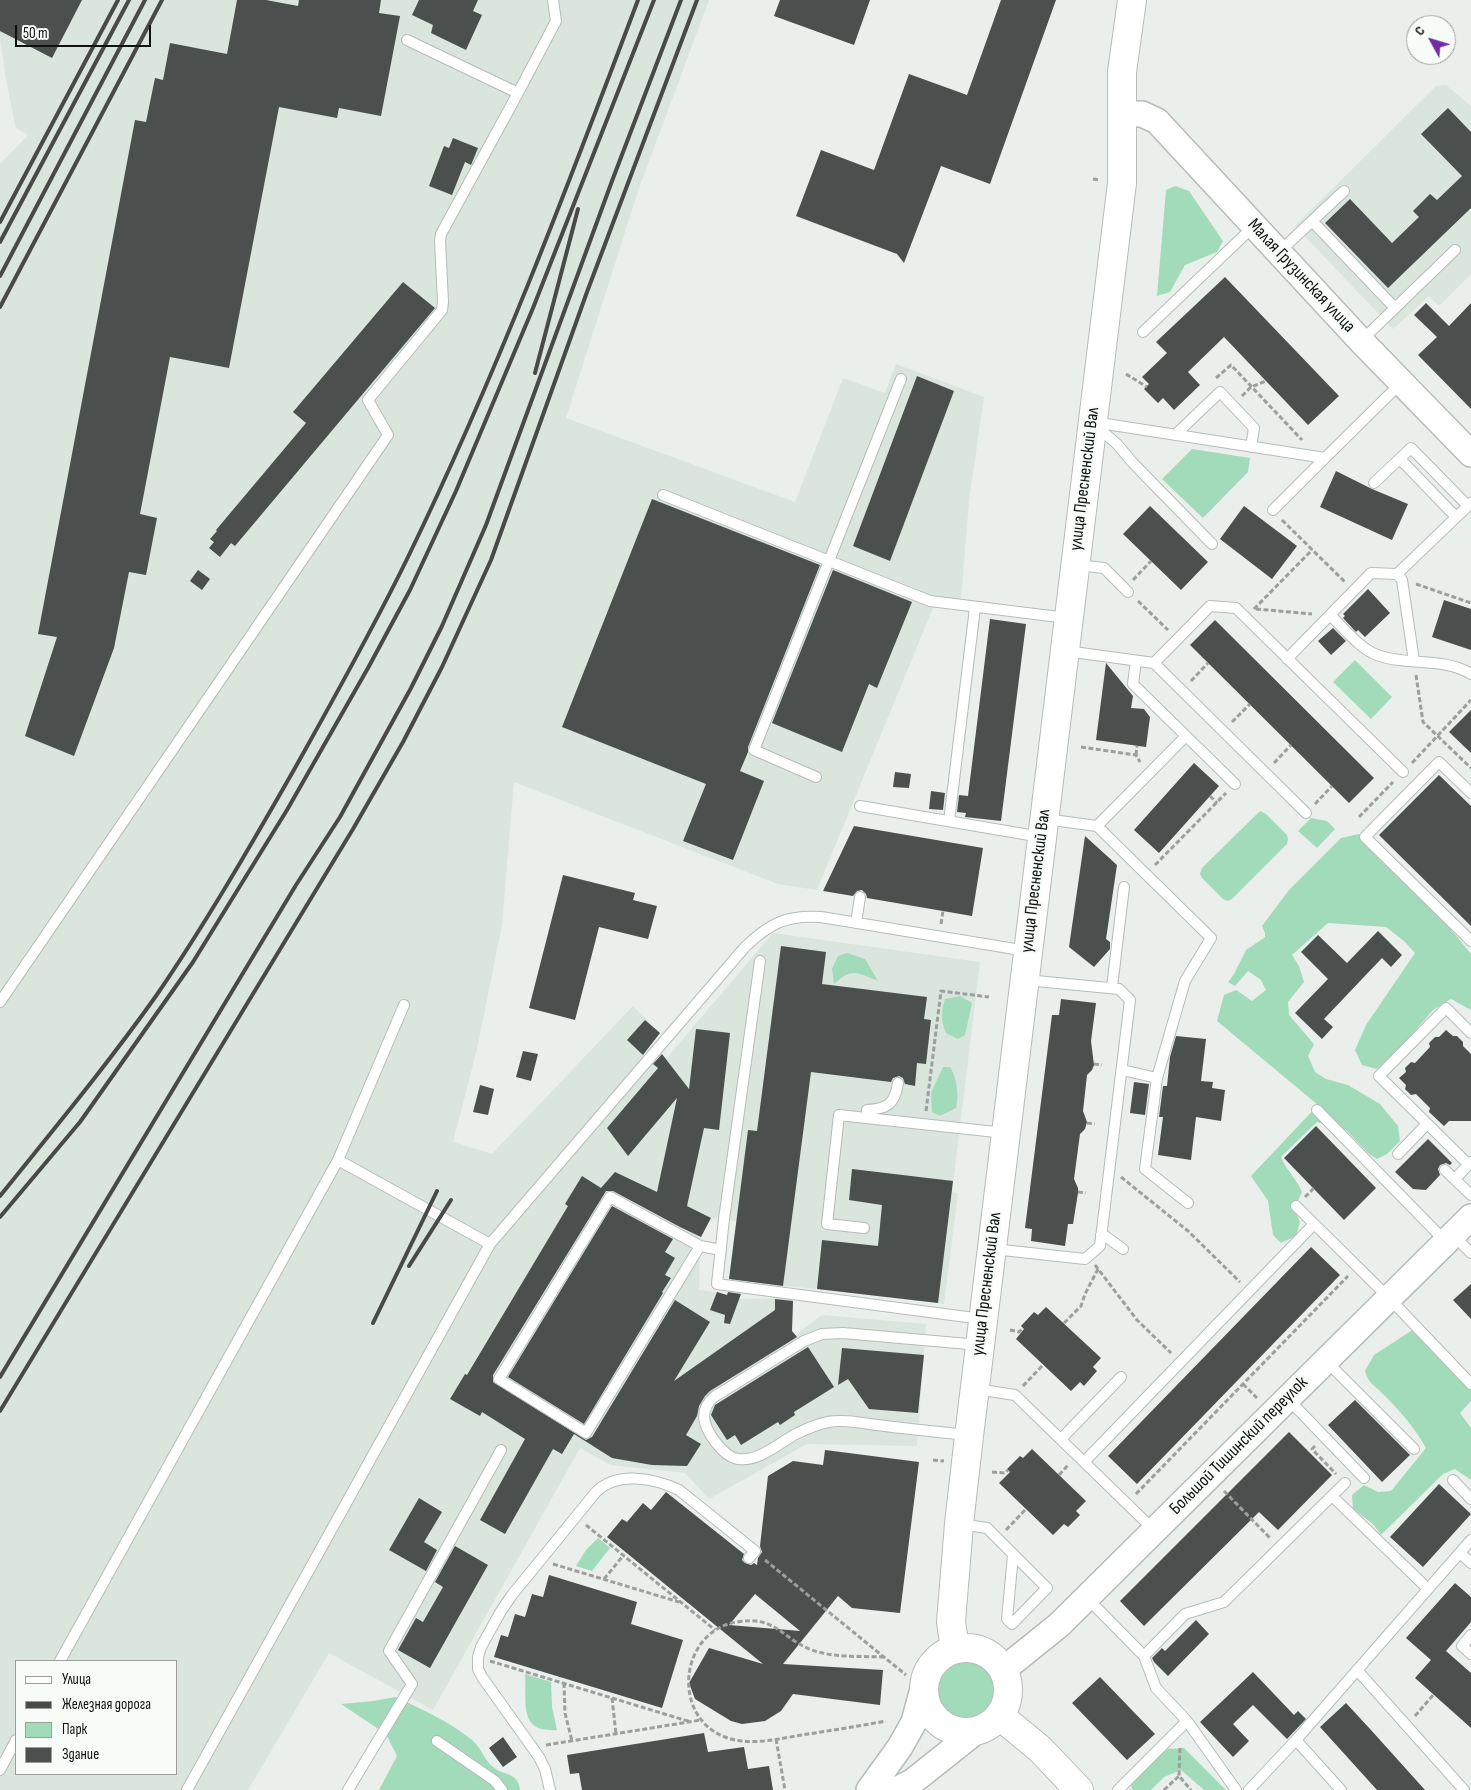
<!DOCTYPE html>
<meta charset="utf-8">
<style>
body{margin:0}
#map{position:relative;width:1471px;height:1790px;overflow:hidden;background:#eaefec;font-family:"Sofia Sans Condensed",sans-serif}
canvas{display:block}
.legend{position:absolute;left:15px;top:1660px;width:162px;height:115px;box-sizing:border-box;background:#f8fcf9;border:1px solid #9b9e9c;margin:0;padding:6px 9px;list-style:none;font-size:15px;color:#0f1110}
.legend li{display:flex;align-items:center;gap:10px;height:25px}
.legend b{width:25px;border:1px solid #9b9e9c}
.north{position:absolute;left:1406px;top:15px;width:50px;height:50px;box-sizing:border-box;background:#f8fcf9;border:1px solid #9b9e9c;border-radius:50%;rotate:309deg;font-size:14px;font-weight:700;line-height:20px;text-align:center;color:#0f1110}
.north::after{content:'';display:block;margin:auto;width:18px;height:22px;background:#732ca0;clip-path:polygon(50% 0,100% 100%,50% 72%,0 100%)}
.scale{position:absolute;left:15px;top:25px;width:136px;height:22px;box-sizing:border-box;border:2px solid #0f1110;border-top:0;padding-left:6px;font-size:15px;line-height:18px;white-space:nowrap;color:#0f1110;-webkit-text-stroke:4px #f8fcf9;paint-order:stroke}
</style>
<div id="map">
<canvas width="1471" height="1790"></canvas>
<ul class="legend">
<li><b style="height:6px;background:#fff"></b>Улица</li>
<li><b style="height:6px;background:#474a49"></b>Железная дорога</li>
<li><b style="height:14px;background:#a1dbb9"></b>Парк</li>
<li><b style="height:14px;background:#4b4f4d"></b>Здание</li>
</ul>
<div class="north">С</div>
<div class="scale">50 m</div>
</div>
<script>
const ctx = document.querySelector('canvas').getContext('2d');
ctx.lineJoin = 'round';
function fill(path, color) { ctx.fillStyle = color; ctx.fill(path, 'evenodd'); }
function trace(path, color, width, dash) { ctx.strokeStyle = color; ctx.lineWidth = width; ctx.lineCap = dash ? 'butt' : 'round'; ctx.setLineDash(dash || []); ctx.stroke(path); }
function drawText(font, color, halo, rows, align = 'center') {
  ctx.font = font + ' "Sofia Sans Condensed",sans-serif'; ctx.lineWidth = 5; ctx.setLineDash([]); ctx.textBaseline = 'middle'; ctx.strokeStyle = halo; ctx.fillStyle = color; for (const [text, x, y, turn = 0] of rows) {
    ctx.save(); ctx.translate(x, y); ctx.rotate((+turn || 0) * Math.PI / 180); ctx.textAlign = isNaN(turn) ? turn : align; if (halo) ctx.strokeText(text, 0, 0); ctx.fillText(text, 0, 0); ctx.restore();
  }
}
fill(new Path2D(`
 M0,0H709L639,188L566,418L795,502L843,378L885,393L896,364L984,397L969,501L960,609L933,608L817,890L778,884L514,782L502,925L477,1049L453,1142L492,1154L633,1006L660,1033L642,1054L658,1068L607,1128L628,1155L687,1087L666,1059L773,933L980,962L952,1192L958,1193L944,1304L729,1279L736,1221L711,1218L701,1237L700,1246L699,1290L717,1292L739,1299L793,1298L792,1331L795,1335L822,1315L926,1324L917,1446L807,1444L709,1499L685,1473L611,1465L580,1448L433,1710L329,1653L248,1790H0V164L28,135L16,128L6,80L0,38ZM16,1661H176V1774H16Z
 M1446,85L1471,106V274L1439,306L1429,296L1393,329L1295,226L1436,86Z`), '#d9e5dd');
fill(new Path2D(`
 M1175,186L1189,191L1223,241L1217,252L1185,265L1170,292L1157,296L1166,190Z
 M1192,449L1250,458L1248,472L1203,518L1162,479Z
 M1355,660L1392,697L1371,719L1333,682Z
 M1260,811L1266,814L1287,835L1288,839L1287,844L1232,899L1228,901L1223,899L1202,878L1200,874L1202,868Z
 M1311,818L1327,821L1335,829L1317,848L1298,831Z
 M1359,834L1380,860L1439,915L1471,954V1010L1451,999L1433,1010L1399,1049L1377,1069L1362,1065L1355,1050L1366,1025L1415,953L1404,941L1386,927L1328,923L1292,955L1299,966L1304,982L1288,1002L1289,1015L1314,1044L1308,1056L1315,1072L1326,1079L1348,1085L1380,1104L1398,1126L1400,1141L1387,1154L1377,1159L1368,1153L1346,1130L1317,1122L1281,1157C1286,1170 1297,1179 1302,1192L1294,1209L1300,1222L1296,1236L1281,1243L1273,1235L1268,1201L1251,1176L1318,1105L1217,1021L1224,995L1236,990L1252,1001L1266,990L1261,980L1248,971L1235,986L1228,982L1234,974L1246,950L1265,937V933L1262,926L1289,890L1341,838Z
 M847,953L865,959L878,981C857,973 853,967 834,984L832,969L838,956Z
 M960,996L972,1003L965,1035L958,1039L946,1033C941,1022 941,1011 945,999Z
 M943,1067H950C957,1078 959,1095 956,1108L940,1116L932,1112L931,1093Z
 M1414,1329L1471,1390V1401L1460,1413L1471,1428V1480L1455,1469L1443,1474L1381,1535L1373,1524L1353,1509L1352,1495L1364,1485L1378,1492L1391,1491L1426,1448C1415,1428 1400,1411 1384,1395C1375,1385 1369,1385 1365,1371L1374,1355Z
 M598,1538L610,1548L592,1571L576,1566L586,1550Z
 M931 1691a36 36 0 1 1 72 0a36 36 0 1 1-72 0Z
 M525,1674L551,1682L552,1707L557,1730C518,1733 527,1703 525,1674Z
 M395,1697C421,1709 449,1721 472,1740C481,1747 484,1760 493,1767C503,1776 518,1771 520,1790H379L397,1756L386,1734L341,1704L374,1701Z
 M1184,1748L1226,1790H1204L1181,1770L1164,1777L1151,1790H1132L1131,1783L1147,1765L1168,1749Z`), '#a1dbb9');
fill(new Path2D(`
 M0,0H82L52,58L0,31Z
 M237,0H266L298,6L299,0H381L379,13L400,16L381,116L339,108L337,118L279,107L229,368L170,357L140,514L157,518L146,575L129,572L114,648L74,756L25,736L57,637L38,634L135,120L146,122L155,78L163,80L170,43L227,54Z
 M419,0H478L473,11L482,15L466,50L431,33L433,25L412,15Z
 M780,0H870L854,45L774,16Z
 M1001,0H1056L990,184L941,166L904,263L897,254L796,216L821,150L874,170L909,74L967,95Z
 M1448,108L1471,132V208L1388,288L1325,223L1350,199L1392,243L1419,217L1413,211L1430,194L1437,200L1462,176L1421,134Z
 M453,138L478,148L471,165L465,162L452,195L429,186L444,146L449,148Z
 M1225,277L1339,396L1308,425L1224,337L1188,372L1200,385L1174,410L1163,398L1158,403L1144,389L1149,384L1142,377L1167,353L1156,342Z
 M403,282L435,308L235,546L231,543L220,557L209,548L214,542L210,539L217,531L216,530L306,423L293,412Z
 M1426,303L1449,326L1471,303V409L1418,355L1437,337L1414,315Z
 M917,376L954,391L890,561L853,546Z
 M1336,471L1372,489L1408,504L1392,540L1320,507Z
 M652,499L820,565L748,747V752L740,771L764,781L733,860L683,841L706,784L562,727Z
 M1150,506L1208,562L1181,590L1123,534Z
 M1244,506L1297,546L1272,579L1220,539Z
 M198,570L210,579L202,590L190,581Z
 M833,570L912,602L877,688L869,684L842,752L772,723Z
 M1368,589L1390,613L1365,637L1358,630L1356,632L1343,618L1345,616L1343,614Z
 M1444,600L1471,609V650L1432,637Z
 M990,619L1026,624L1001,821L965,817L966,813L957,812L959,795L968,796Z
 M1215,620L1374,778L1349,803L1190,645Z
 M1333,628L1346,641L1331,655L1318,641Z
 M1106,663L1133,696L1131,708L1144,709L1150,717L1146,747L1096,740Z
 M1471,710V753L1449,732Z
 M1194,763L1219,786L1159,853L1134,830Z
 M895,772L911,774L909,788L893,787Z
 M1439,775L1471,806V926L1379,835Z
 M931,791L945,793L943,810L929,809Z
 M854,826L983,848L972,916L867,898L866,894L862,890L857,891L853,896L823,891Z
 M1085,836L1117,865L1106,939L1110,942V949L1094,967L1069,947Z
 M563,875L635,893L633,900L657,906L648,939L599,927L575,1020L529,1008Z
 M1378,931L1402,955L1391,967L1382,958L1324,1019L1333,1027L1322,1039L1295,1013L1328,979L1301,952L1318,935L1347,963Z
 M781,946L826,952L822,984L927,997L924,1019L931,1020L926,1064L917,1063L915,1086L905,1084L903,1078L899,1076L893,1078L891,1082L811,1072L783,1286L729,1279L748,1130L757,1131Z
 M1061,999L1096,1003L1091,1041L1094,1065L1092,1070L1087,1075L1083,1111L1087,1122L1085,1129L1080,1134L1074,1179L1078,1188V1193L1073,1224H1068L1065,1246L1031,1241L1032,1229L1025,1228L1052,1015H1059Z
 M645,1020L660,1033L643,1055L627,1040Z
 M696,1029L730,1033L719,1130L704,1128L687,1206L711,1218L701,1237L680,1227L613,1191H606L493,1375V1382L586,1440L592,1437L675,1300L710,1322L674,1381L775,1310V1299L793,1301L792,1331L797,1337L710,1391L705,1396L699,1406L697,1416L686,1435L701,1444L687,1466L652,1465L612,1458L574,1434L562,1454L553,1449L505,1534L480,1520L525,1439L482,1412L480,1416L450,1399L465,1374L467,1375L568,1206L565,1204L582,1176L601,1188L615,1172L657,1192L677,1098L628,1156L607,1128L658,1068L653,1064L662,1054L689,1089Z
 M1446,1030L1453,1036H1457L1463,1042V1046L1471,1054V1121H1449L1444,1126L1429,1112L1430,1108L1416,1094L1411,1095L1405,1089L1406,1085L1399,1078L1406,1072L1405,1068L1411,1062L1415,1063L1430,1047L1429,1043L1435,1037H1439Z
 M1176,1036L1206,1039L1201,1081L1213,1082L1212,1088L1225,1090L1221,1121L1196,1117L1191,1160L1158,1155L1163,1117H1159L1163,1086H1167L1170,1057Z
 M523,1051L538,1054L531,1081L516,1077Z
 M1134,1082L1149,1084L1145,1115L1130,1113Z
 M480,1085L494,1089L488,1115L473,1112Z
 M1316,1126L1376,1188L1344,1220L1284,1158Z
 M1428,1139L1452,1163L1450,1165L1446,1163L1440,1165L1438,1169L1440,1175L1426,1190L1413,1189L1395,1172Z
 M852,1169L953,1181L938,1303L817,1289L822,1240L878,1246L882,1205L849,1200Z
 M612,1206L673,1239L665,1252L675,1258L665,1275L671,1278L662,1292L663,1293L584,1424L508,1377Z
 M1311,1247L1340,1275L1137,1484L1108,1456Z
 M1471,1284V1319L1453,1300Z
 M717,1292L727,1295L728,1292L741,1294L730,1324L724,1323L725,1315L710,1310Z
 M1046,1307L1101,1358L1093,1367L1097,1371L1084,1386L1080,1382L1071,1391L1016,1339L1024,1329L1021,1326L1034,1312L1038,1315Z
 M808,1347L834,1387L794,1412L795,1415L780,1425L778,1422L741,1445L735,1435L727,1440L711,1415L715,1405Z
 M842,1348L924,1355L918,1413L869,1409L848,1379L838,1385Z
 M1355,1400L1410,1455L1382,1482L1328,1425Z
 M1289,1432L1332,1475L1278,1530L1259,1512L1144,1626L1120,1601Z
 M1032,1449L1086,1501L1076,1511L1080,1515L1068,1527L1064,1524L1053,1535L999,1483L1010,1472L1007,1469L1020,1456L1023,1458Z
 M825,1450L919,1462L900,1613L852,1608L838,1596L783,1664L883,1670L880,1705L793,1694L781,1711L765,1721L742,1724L731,1721L695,1699L689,1683L709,1648L763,1664L607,1537L622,1519L627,1522L643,1503L651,1510L666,1492L744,1554L742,1560L745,1563L751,1565L754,1563L757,1565L758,1558L762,1552L760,1546L768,1476L793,1461L823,1465ZM755,1594L800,1631L729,1625Z
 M1439,1484L1471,1514L1423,1567L1390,1537Z
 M419,1498L442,1512L424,1542L437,1550L426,1571L389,1550Z
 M455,1546L488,1565L430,1668L398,1650L416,1618L423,1622L443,1587L435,1582Z
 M549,1575L637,1602L631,1624L683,1640L662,1708L494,1657L501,1635L508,1637L515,1614L525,1617L532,1594L543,1597Z
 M1455,1583L1471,1597V1622L1446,1651L1471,1673V1728L1415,1678L1431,1660L1406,1638Z
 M1196,1620L1209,1634L1168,1676L1154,1662L1152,1658L1162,1648L1165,1651Z
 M1253,1672L1294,1715L1298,1711L1306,1719L1287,1739L1253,1705L1233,1724L1249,1741L1233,1757L1200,1722Z
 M1100,1677L1155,1734L1127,1760L1072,1703Z
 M1346,1703L1371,1730L1425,1790H1377L1320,1727Z
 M704,1733L708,1752L744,1747L748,1769L769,1766L773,1790H582L579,1773L570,1774L567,1755Z
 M503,1737L517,1757L503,1767L489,1748Z`), '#4b4f4d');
const service = new Path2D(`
 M518,93L556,21L553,0
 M1312,221L1395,308
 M1279,252L1344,191
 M1143,332L1254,226
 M1361,341L1455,250
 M1093,422L1325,458L1401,383
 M1095,425L1117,444L1132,462L1212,544
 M1175,435L1220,392L1254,428L1251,447
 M1400,459L1456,517
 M1374,483L1411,448L1468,506
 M663,495L930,601L1067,618
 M1273,510L1325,458
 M1077,565L1104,568L1128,592
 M1397,574L1471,503
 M1330,615C1344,628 1359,648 1377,655C1405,666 1445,657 1471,674
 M1066,651L1154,663
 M1287,659L1371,573L1397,574L1402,580L1414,661
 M1136,661L1133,684L1235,784
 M816,777L754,750L901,379
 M1471,793L1439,762L1365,837L1471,941
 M860,806L1041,837
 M1306,813L1154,663L1210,606L1236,608L1403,772
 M1045,819L1097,826L1211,938L1185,981L1157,1078L1145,1169L1188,1203
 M949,821L975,608
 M1097,826L1186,736
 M856,923L860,897
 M760,961L724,1219L717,1284L982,1319
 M1112,987L1124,887
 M0,1002L388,435L368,400L442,310L443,302L440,241L441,234L518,93L407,40
 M1122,1070L1157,1078
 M1317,1110L1446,1242
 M867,1118V1110C887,1109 895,1104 898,1083
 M1398,1154L1427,1124
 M338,1160L490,1244
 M1469,1165L1379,1076L1446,1008L1471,1033
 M1445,1170L1471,1195
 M1455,1179L1471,1162
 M1296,1206L1389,1298L1471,1384
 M864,1228L827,1224L839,1115L1005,1133
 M1101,1235L1105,1236L1123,1249
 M1453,1235L1471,1253
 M700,1246L586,1433L499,1379L610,1197L700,1246L721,1250
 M993,1249L1085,1259L1100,1246L1130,1000L1119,989L1026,980
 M1326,1361L1414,1449
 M976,1389L1015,1395L1154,1530
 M1288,1399L1364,1478
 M968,1435C938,1432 908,1429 877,1425C862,1423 844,1419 828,1422C818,1424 806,1429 796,1434C779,1443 759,1462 738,1459C723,1457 705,1431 704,1417C704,1409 708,1402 714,1397L804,1341L822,1334L843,1333L980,1345
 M1061,1439L1121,1377
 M1084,1462L1314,1224
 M1453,1480L1471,1499
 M1332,1496L1428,1589
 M960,1524L987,1528L1047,1588L1012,1624L1007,1619L1013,1555
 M1460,1553L1471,1563
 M1087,1598L1144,1656L1185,1614L1224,1602L1345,1483
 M1471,1635L1462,1646L1471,1654
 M1144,1656L1156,1688L1187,1721L1236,1790
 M60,1661L338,1160L404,1005
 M1357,1670L1464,1790
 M437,1741L495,1781L502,1790
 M0,1770L16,1740
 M187,1790L490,1244L745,947C770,923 786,915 821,917L1027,951
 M348,1790L412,1684L389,1651L501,1450
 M550,1790L545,1769L539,1757L482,1677L478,1669V1657L481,1647L501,1611L512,1595L596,1492C617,1471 654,1478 679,1490L755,1551L749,1558
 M1118,1790L1187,1721
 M1249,1790L1296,1740
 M1341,1790L1296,1740L1471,1540`);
const tertiary = new Path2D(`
 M1123,114H1142L1157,121L1361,341L1471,454
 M1003,1670L1059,1625L1471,1217
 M869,1790L900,1747L914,1722L924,1685
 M896,1790L912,1782L975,1732`);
const secondary = new Path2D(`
 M924 1690a42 42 0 1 1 84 0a42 42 0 1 1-84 0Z
 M955,1649L951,1622L959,1524L969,1436L1122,183V72L1132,0
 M1000,1716L1040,1749L1079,1790`);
trace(service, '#b7bbb9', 12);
trace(tertiary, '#b7bbb9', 28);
trace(secondary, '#b7bbb9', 30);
trace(new Path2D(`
 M1093,179L1099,180
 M1126,374L1147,387
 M1216,378L1231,365L1302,440
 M1242,396L1251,387L1266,381
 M1282,520L1345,582
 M1133,580L1151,561
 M1416,584L1471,603
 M1138,601L1168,630
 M1254,609L1312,550
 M1256,609L1312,614
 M1416,675L1423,722L1471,768
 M1191,681L1208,663
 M1232,722L1250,704
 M1081,747L1136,755L1140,762
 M1136,755L1137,746
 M1274,763L1291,745
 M1412,763L1471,700
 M1210,796L1217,803
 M1315,804L1332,786
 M1359,817L1393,782
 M1155,865L1226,793
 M941,924L943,911
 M1094,1064L1102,1065
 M926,1111L941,991L989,997
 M1087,1123L1095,1124
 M1121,1177L1188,1231L1240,1282
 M1078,1192L1086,1193
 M1305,1197L1314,1188
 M1095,1265L1137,1320L1171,1353
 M1064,1323L1081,1306L1085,1294L1098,1269
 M1010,1330L1019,1332L1023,1328
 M1243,1384L1257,1398
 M1023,1386L1043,1365
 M1315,1446L1312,1449L1336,1474
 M933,1460L944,1461
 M992,1472L1005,1473L1008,1470
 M1059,1475L1069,1464
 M1224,1491L1270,1538
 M1136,1494L1348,1276
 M586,1525L715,1630
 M1006,1530L1026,1509
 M765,1560L906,1675
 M553,1564L679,1602
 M604,1579L623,1556
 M884,1657C861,1656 834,1658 812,1650C782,1639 776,1615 737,1622C679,1631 671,1717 725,1737C751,1747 781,1738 808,1734C834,1730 860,1726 886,1721
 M490,1661L691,1722
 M564,1683L565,1713L572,1741
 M612,1698L616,1734
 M1415,1716L1434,1694
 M776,1739L785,1790
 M546,1745L701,1720
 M1180,1748L1179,1776L1191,1790
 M1164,1790L1179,1776`), '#9b9f9d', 3, [5, 2.5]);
trace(service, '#fff', 10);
trace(tertiary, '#fff', 25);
trace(secondary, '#fff', 28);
trace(new Path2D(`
 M0,222L118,0
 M0,242L129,0
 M0,276L145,0
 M0,307L162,0
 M535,373L578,209
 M0,1196C53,1130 107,1065 156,996C206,923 251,845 295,768C334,698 373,629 408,557C496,376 567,188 638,0
 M0,1217L80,1122L193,962L287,810L368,668L410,590L456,491L533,308L654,0
 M409,1266L451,1200
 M373,1323L437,1191
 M0,1377L296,885L340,817L411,688L442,626L486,525L612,181L681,0
 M0,1411L353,829L403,742L442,667L491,560L587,292L697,0`), '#474a49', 4);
drawText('18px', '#0f1110', '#f8fcf9', [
 ["Малая Грузинская улица",1301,276,47],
 ["улица Пресненский Вал",1085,479,-83],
 ["улица Пресненский Вал",1036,881,-83],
 ["улица Пресненский Вал",987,1284,-83],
 ["Большой Тишинский переулок",1239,1446,-45]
]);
</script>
